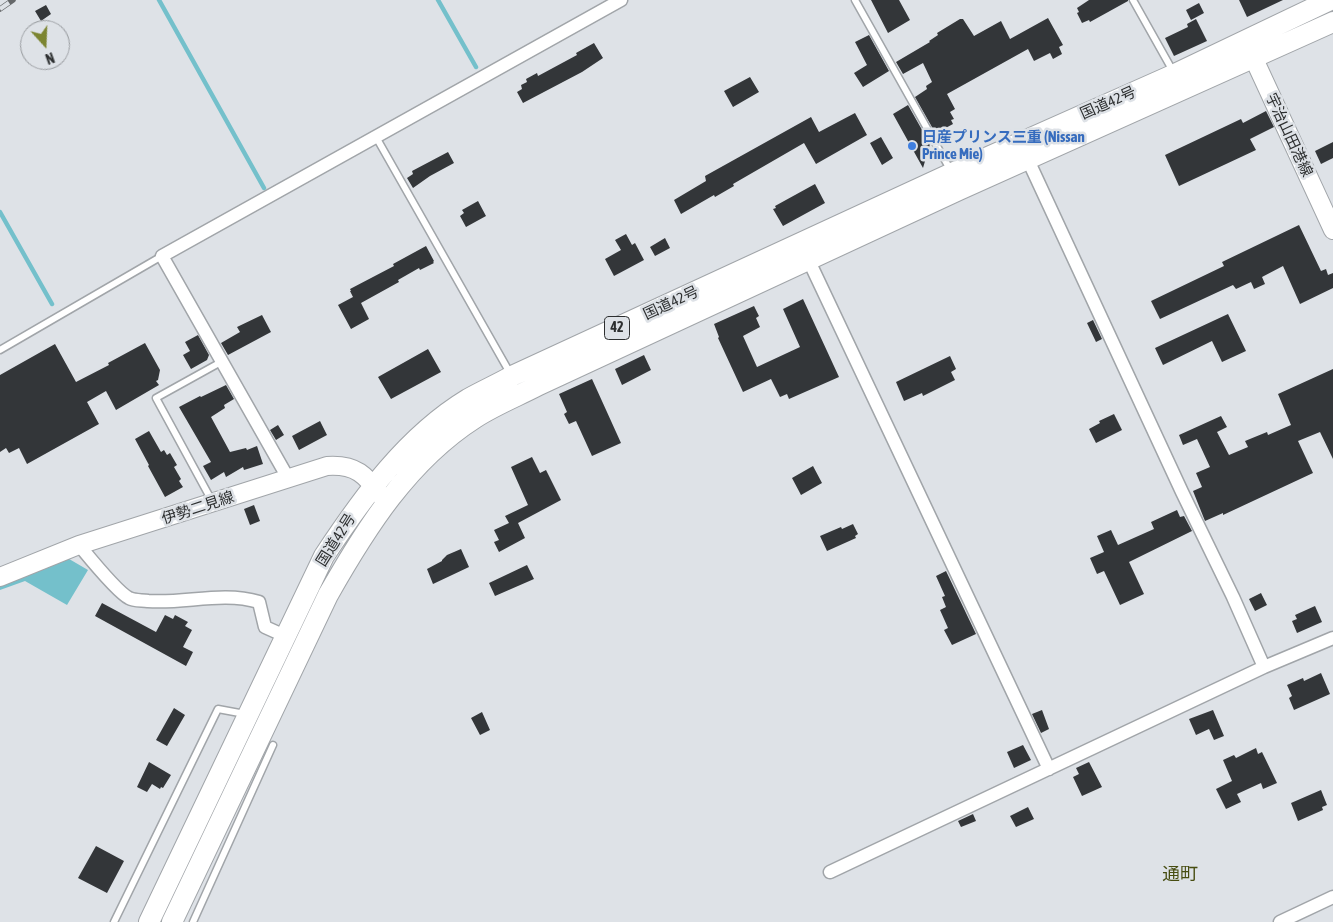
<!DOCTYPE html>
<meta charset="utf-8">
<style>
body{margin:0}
#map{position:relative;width:1333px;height:922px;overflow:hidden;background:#dee2e7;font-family:"Asap Condensed",sans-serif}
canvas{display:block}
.north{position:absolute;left:20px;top:20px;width:50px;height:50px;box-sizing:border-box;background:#dee2e7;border:1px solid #979a9e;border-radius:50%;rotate:160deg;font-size:14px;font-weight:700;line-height:20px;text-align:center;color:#2d2f30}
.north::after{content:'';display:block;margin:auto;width:18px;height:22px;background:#7c8531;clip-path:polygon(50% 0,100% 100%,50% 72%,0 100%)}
</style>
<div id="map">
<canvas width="1333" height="922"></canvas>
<div class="north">N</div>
</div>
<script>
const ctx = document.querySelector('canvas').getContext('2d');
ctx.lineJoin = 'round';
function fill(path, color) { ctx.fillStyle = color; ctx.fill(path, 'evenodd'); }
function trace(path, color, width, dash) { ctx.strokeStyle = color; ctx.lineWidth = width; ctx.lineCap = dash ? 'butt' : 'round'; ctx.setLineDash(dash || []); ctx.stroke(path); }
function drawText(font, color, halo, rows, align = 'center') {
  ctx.font = font + ' "Asap Condensed","Noto Sans JP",sans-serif'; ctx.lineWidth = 5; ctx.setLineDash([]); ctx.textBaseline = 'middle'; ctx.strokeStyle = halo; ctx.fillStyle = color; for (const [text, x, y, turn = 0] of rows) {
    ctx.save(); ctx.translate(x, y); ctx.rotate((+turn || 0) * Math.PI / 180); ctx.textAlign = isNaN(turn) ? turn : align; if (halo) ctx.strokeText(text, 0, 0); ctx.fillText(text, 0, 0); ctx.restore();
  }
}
fill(new Path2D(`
 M64,556L88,570L67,605L25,581L0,590V581Z`), '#74c0cb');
trace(new Path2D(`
 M159,0L264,188
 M438,0L476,67
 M0,212L52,304`), '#74c0cb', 4.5);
fill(new Path2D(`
 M871,0H899L910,20L888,33Z
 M1089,0H1128V1L1090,22L1089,20L1082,23L1077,13L1079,12L1077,8Z
 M1239,0H1283L1247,17Z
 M1199,3L1204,13L1191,20L1186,10Z
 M46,5L51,14L41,21L35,11Z
 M1048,18L1063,45L1059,47L1062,54L1053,59L1050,53L1034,61L1028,49L947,94L955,109L950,112L954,119L951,120L953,124L940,131L941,133L937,136L915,97L927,89L926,86L932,82L923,63L903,74L896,62L930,42L929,41L938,35L937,33L960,19H963L974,36L1001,21L1010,39Z
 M1196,19L1207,41L1174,56L1165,38L1188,27L1187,24Z
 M869,35L889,71L863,87L854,73L867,65L855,42Z
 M594,43L603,58L582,72L523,103L517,92L522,89L521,85L527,82L526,79L537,73L538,76L577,55L576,53Z
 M750,77L759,92L733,107L724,91Z
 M908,105L930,144L923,168L893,114Z
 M1266,111L1274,127L1250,139L1256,150L1179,186L1165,155L1241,119L1243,123Z
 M855,113L867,135L816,164L804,143L733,184L734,186L715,197L714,195L681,214L674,200L706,181L705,176L811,117L819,132Z
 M881,137L893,158L882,165L870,143Z
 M1333,142V158L1321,164L1315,151Z
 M448,152L454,163L430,176L413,188L407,178L413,174L412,171Z
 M815,184L825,203L783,226L773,209L776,208L775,206Z
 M478,201L486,216L466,227L460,216L464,213L462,210Z
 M1299,225L1321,271L1326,269L1328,275L1333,273V288L1300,304L1283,266L1262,277L1265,284L1254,289L1251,282L1236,289L1233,285L1160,319L1151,301L1224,266L1222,262Z
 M626,234L632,245L635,243L644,260L614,276L605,259L621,250L615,240Z
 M665,238L670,248L655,256L650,247Z
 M426,246L434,261L433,262L434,263L420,270L419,268L398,280L399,282L361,303L369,319L351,329L338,305L353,297L350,291H351L350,289L394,266L393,264Z
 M803,299L839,377L789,399L787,394L780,397L771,379L743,392L718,338L719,337L714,324L754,306L759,316L756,318L760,327L743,336L757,367L800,347L783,309Z
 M1228,314L1246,351L1222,362L1212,341L1163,365L1155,348Z
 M262,315L271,332L228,355L221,343L240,332L237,327Z
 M1093,320L1102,339L1096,342L1087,323Z
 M198,335L209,355L207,360L191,369L183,355L190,351L185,342Z
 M145,343L160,370L158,380L156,381L159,385L116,410L106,391L87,402L99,424L27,464L19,448L9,453L6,448L0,452V375L55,344L76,382L109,365L108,363Z
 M428,349L441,372L391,399L378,377Z
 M644,355L651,370L622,385L615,369Z
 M950,356L956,369L951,372L955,380L923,396L922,393L904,401L896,382Z
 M1333,369V459L1320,432L1298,441L1313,473L1223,515V513L1205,521L1193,491L1202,487L1196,473L1210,467L1197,439L1183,445L1179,435L1221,416L1227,427L1217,432L1229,455L1248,447L1245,441L1267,432L1268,435L1291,425L1278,394Z
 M592,379L621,443L592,456L576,421L569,424L564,414L567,412L559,394Z
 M226,385L234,399L224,405L225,408L211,417L230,452L246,448L247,450L257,446L263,464L244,470L243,467L226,477L224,472L211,480L203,466L211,462L179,407L200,396L201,397Z
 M1114,414L1122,430L1096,443L1089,429L1100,423L1099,421Z
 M320,421L327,435L299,450L292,436Z
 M278,425L284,435L276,440L270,430Z
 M149,431L161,452L164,450L167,455L170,453L177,465L174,467L181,479L179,481L183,487L165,497L148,466L149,465L135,439Z
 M532,457L540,473L546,470L561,500L518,523L525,538L499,552L494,542L499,540L494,530L509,523L505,516L528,505L511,467Z
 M813,466L822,483L801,495L792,478Z
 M254,505L260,521L250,525L244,509Z
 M1177,510L1180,517L1184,516L1192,531L1129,562L1144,594L1120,605L1104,571L1097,574L1090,558L1104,552L1097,536L1111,530L1118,545L1154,529L1151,522Z
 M853,524L858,534L855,536L856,538L827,551L820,536L841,527L842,529Z
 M461,549L469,567L433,584L427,569L442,561V560L447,555Z
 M527,565L534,579L495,596L489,583Z
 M946,571L976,634L952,645L944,630L948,628L940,610L946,607L942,597L945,596L936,576Z
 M1261,593L1267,605L1255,611L1249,599Z
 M102,603L156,632L165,615L173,619L175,615L188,622L185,626L192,630L183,647L193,652L186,666L95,616Z
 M1315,606L1322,622L1297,633L1292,621L1297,619L1295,615Z
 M1321,673L1330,694L1294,710L1289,698L1292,696L1287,685L1303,678L1304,681Z
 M174,708L185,715L167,746L156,740Z
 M1042,710L1049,729L1041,733L1032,714Z
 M1213,710L1224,736L1214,740L1209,729L1196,735L1189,719Z
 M482,712L490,730L480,735L471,718Z
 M1023,745L1031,760L1014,768L1007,752Z
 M1256,748L1258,754L1262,752L1277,783L1263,789L1261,783L1237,794L1241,802L1226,809L1216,789L1232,781L1223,760L1234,755L1236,758Z
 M149,762L171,775L163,788L161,787L160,789L152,784L147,792L137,787Z
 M1089,762L1102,787L1082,796L1073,777L1079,774L1076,768Z
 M1321,790L1327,805L1322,807L1323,810L1298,821L1291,803Z
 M1028,807L1034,819L1016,827L1010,816Z
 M973,814L976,821L961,827L958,821Z
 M96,846L124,861L107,893L78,878Z`), '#333639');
const service = new Path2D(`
 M855,0L951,171
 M1133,0L1174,73
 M376,137L510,373
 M0,350L162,256
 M212,501L156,398L221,362
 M114,922L218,709L245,714
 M193,922L273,745`);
const minor = new Path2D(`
 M1028,160L1182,492L1233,597L1264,667
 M809,261L1049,769
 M288,478L162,256L621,0
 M79,545C89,557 117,592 129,598C134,601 142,600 148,601C185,604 222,591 259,602L265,627L285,636
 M830,872L1264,667L1333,638
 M1280,922L1333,897`);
const secondary = new Path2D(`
 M1248,46L1333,230
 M0,577L79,545L327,466C356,464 366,475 382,497`);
const trunk = new Path2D(`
 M149,922L324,556C363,497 407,436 468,399C482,391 498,384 512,376L952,173L1175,74L1330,0
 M172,922L328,595C366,528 408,461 475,418C495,405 518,396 539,385L959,190L1333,22`);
trace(service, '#a1a5a9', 9);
trace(minor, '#a1a5a9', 15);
trace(secondary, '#a1a5a9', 20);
trace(trunk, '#a1a5a9', 22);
trace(service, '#fff', 6);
trace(minor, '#fff', 12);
trace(secondary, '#fff', 18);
trace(trunk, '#fff', 20);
const rail = new Path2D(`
 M0,9L13,0`);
trace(rail, '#65686a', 5.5);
trace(rail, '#dee2e7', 4, [11]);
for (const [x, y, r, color] of [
 [912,146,5,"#3f7fe0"]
]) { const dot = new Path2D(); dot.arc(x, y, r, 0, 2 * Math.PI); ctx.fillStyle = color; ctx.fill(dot); trace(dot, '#dee2e7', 2); }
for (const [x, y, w] of [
 [617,328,25]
]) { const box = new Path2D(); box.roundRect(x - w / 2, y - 11.5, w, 23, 4); ctx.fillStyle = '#dee2e7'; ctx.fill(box); trace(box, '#2d2f30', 1); }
drawText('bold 14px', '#2d2f30', null, [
 ["42",617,328]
]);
drawText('15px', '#2d2f30', '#dee2e7', [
 ["国道42号",1108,103,-24],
 ["宇治山田港線",1289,135,65],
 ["国道42号",671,303,-25],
 ["伊勢二見線",198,508,-18],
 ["国道42号",336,540,-58]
]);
drawText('bold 15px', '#366cbe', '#dee2e7', [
 ["日産プリンス三重 (Nissan",922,137],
 ["Prince Mie)",922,154]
], 'left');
drawText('18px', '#474d11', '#dee2e7', [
 ["通町",1180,874]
]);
</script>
